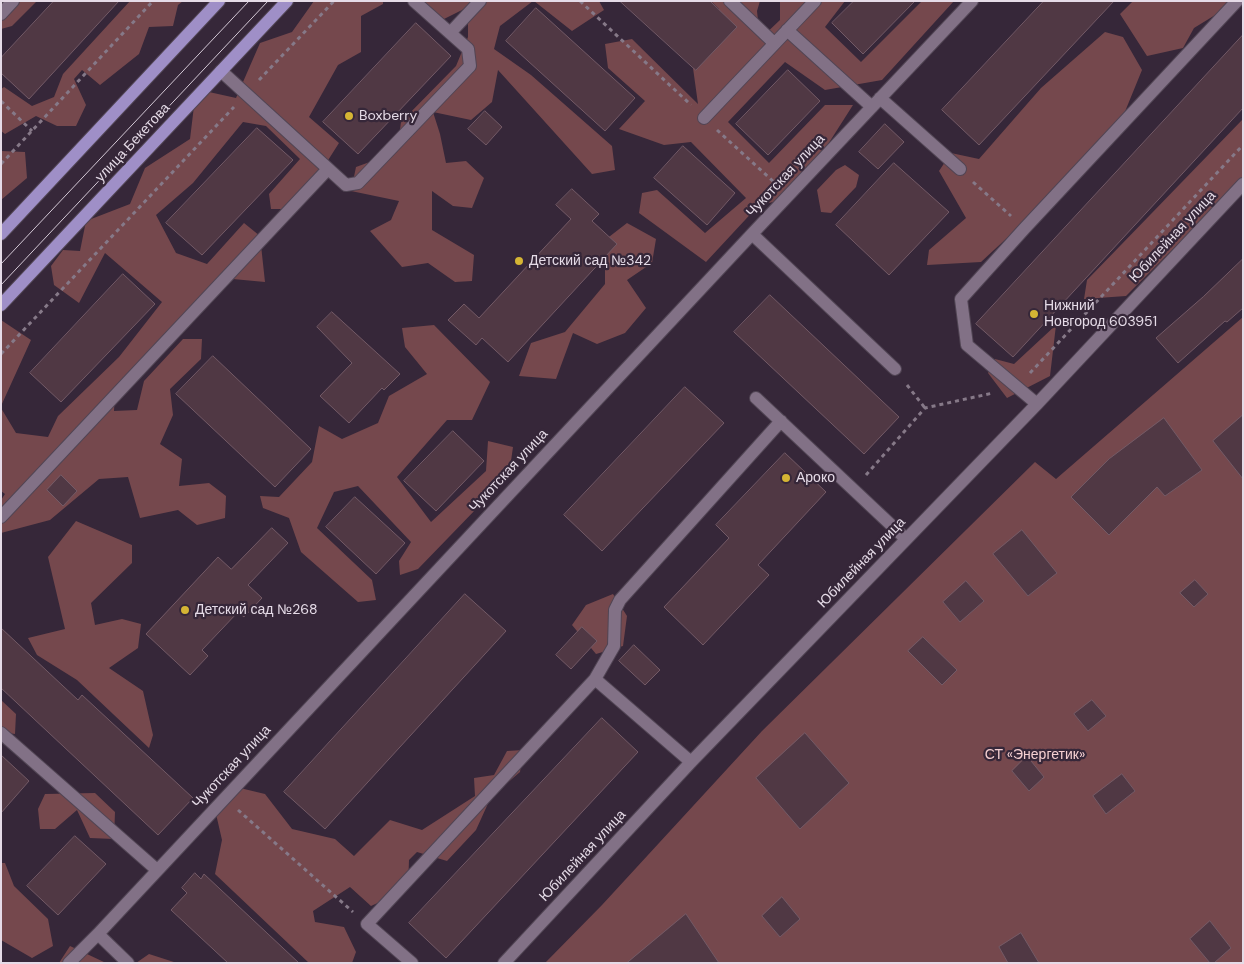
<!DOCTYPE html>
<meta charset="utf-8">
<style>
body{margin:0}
#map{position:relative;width:1244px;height:964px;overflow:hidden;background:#362739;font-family:"DM Sans",sans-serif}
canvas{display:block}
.frame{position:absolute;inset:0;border:2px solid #e5dbe7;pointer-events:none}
</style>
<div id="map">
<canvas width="1244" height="964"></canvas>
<div class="frame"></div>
</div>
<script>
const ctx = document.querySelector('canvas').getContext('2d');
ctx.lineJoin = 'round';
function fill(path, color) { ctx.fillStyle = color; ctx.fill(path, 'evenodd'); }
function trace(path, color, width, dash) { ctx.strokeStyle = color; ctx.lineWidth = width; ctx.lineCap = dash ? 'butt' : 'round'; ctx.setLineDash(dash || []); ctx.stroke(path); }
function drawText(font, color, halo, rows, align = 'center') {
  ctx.font = font + ' "DM Sans",sans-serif'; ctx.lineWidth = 4.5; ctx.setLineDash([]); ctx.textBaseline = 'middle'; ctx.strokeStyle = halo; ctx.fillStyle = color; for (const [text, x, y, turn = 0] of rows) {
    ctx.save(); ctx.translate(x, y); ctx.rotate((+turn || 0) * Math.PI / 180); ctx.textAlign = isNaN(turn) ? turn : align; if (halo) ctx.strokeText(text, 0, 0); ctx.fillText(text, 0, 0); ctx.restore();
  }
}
fill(new Path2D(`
 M5,1H37L12,26L1,29V5Z
 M130,1H183L178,5L173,26L149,27L139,54L100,85L82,70L74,79L86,105L76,126H57L36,116L5,134L1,131V89L4,87L32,106L54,97L63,74Z
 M314,1H383V4L361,16V52L338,65L309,117L339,143L297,209H271L269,194L300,159L266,126L243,122L193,183L156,215L176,253L207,264L244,223L260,236L265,282L222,278L115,392L114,411L137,410L144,381L183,339H202L201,359L170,389L173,415L160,444L182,459L179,486L209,483L226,496L225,518L197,525L178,510L140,518L128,477L99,479L50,520L1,533V500L5,494L1,491V408L16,433L48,437L58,416L119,357L162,302L105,253L79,303L54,285L51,266L63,250L80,251L86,221L130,204L145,168L190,139L194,106L209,92L236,98L260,43L292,32Z
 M421,1H533L500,26L494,49L531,75L612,146L615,170L592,174L498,70L492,102L471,120L433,112L440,134L446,163L466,161L484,178L472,208L453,206L432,191V230L474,255L472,281L455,282L428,263L402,267L370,231L391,220L399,201L351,191L356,167L397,152L401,122L456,66L468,37V7L444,19Z
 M534,1H599L604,10L572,31Z
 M711,1H760L757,11L760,39L780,20V1H845L825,27L861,62L922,1H954L882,80L825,90L785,62L728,122L769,163L825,105H853L795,196L758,206L706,262L639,213L642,193L657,190L705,233L746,198L691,142L664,145L619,129L645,101L608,68L605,44L632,39L698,104L693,68L711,49L719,9Z
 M1133,1H1238L1194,28L1183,48L1147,56L1120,14Z
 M1105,32L1123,37L1142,70L1124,114L1008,237L981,262L927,265L929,250L966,218L939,171L951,153L979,159L1041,88Z
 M1243,119V179L1126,296L1084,299L1087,280Z
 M1,151L25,152L27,178L1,200Z
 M845,165L859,175L856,187L831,213L821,212L817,190L836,170Z
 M627,223L656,239L652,263L627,280L646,308L625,333L597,344L573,333L556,379L519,376L531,343L565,332L605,284V240Z
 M1243,317V963H545L602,905L762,731L1035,462L1056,479Z
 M1,320L31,340L1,406Z
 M434,325L490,382L472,420H447L397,477L431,522L486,471L488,441L513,447L509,475L418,569L400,575L399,561L411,542L358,486L334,492L317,528L372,580L376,600L358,602L301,552L289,518L263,508L260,496L279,497L312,462L319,426L342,439L378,423L389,396L427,374L405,347L402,328Z
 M1056,325L1050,376L1007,398L988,373L995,359L1014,364Z
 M76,521L132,545V563L91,603L95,625L122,619L141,624L138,648L109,668L143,691L153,735L149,748L77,680L37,655L28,638L65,629L48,557Z
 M613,594L627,616L623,646L596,654L572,625L586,605Z
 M1,700L16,714L15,734L1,732Z
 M523,750L520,772L491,797L476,830L447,861L417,852L409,860L408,889L371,906L350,887L313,911L315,922L344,927L356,952L352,963H309L215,874L222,840L216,814L240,788L265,794L292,829L335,839L354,856L390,820L422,830L475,796L474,778L494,775L507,751Z
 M95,793L115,812L114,839L90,838L77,810L55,829H40L38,809L45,794Z
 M1,863H5L14,886L48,919L53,946L32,958L1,940Z
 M70,946L106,963H59Z
 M149,954L177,963H136Z`), '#75484d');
const building = new Path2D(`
 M54,1H119L29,99L1,73V58Z
 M620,1H710L737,27L696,70Z
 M854,1H915L863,54L832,23Z
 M1044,1H1114L979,145L942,110Z
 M536,8L635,98L605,131L506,41Z
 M416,23L451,56L358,154L323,122Z
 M1243,35V108L1013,357L976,324Z
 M788,70L820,101L768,155L736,124Z
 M485,111L502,127L486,145L468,129Z
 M885,124L904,142L878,169L859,152Z
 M257,128L293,160L202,255L166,223Z
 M683,146L735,193L707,225L654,178Z
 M894,163L949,212L889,275L836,225Z
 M572,189L599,214L592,221L617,244L508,362L482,338L476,345L448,320L464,304L479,318L571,219L556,205Z
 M1243,259V308L1227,322L1225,321L1178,363L1156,338L1203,297Z
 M123,274L155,304L61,402L30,373Z
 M770,295L899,417L864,454L734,332Z
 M332,312L400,374L384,390L382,388L349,423L320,396L352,363L317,327Z
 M213,356L311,449L275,487L176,394Z
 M685,387L724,423L602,551L564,515Z
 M1243,415V479L1213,441Z
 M1164,418L1202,470L1165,496L1157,487L1109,535L1071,497L1109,459Z
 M453,431L484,461L436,511L404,481Z
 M785,453L826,492L758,565L769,575L703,645L664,607L729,538L716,525Z
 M61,475L77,491L63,506L47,490Z
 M355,497L405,543L376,574L326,527Z
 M272,528L288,543L248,585L262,598L244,617L238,612L202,650L208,656L190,675L146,634L218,557L231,569Z
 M1022,530L1057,573L1028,596L993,554Z
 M1195,580L1208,594L1194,607L1180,593Z
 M966,581L984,601L960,622L943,602Z
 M465,594L506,631L325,829L284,792Z
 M582,627L597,641L571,669L556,655Z
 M1,628L78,700L82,695L193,798L158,835L1,688Z
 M923,637L957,670L942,685L908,651Z
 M634,645L660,670L645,685L619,661Z
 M1092,700L1106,716L1088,731L1074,714Z
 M602,718L638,752L446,958L409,923Z
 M805,733L849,783L800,829L756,778Z
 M1,755L29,781L1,813Z
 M1027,756L1044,777L1029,791L1012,771Z
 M1122,774L1135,791L1106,814L1093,796Z
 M75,836L106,864L58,915L27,886Z
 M195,873L201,879L204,874L299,963H228L171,910L187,893L182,888Z
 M782,897L800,919L780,937L762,916Z
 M686,914L719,963H627Z
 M1210,921L1231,948L1214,963H1210L1190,939Z
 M1021,933L1039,963H1008L999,947Z`);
fill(building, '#503844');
trace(building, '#735a66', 1);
const minor = new Path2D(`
 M730,1L774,43
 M1,14L13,1
 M787,30L872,107
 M450,33L480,1
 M221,71L346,185L358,183L470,66L468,49L414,1
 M880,98L960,169
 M704,118L815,1
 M752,234L895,369
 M756,398L906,539
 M1037,404L967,345L961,299L1024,229L1237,1
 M1,517L328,169
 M595,679L614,646L615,610L620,600L781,421
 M1,733L157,870
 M98,934L128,963
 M69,963L98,934L752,234L972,1
 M412,963L367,924L595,679L691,762
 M504,963L691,762L1037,404L1243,184`);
const major = new Path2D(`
 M1,234L219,1
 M1,305L287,1`);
trace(minor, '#514554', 14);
trace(major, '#514554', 14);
trace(new Path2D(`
 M580,1L691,105
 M259,80L334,1
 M1,101L32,131
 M717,130L775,183
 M1,164L153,1
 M973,182L1011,216
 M1,354L234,107
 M1030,373L1243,145
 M907,385L925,408
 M866,475L925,408L993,393
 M238,810L353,912`), '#867988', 3, [4, 4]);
trace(minor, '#827186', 12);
trace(major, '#9f8fc7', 12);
trace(new Path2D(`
 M1,264L249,1
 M1,285L268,1`), '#d2c7d4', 1);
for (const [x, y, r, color] of [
 [349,116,5,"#d5b534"],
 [519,261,5,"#d5b534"],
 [1034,314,5,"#d5b534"],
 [786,478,5,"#d5b534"],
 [185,610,5,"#d5b534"]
]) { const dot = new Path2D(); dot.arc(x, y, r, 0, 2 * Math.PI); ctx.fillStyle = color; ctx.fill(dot); trace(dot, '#362739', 2); }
drawText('14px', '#e5dbe7', '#362739', [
 ["Boxberry",359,116],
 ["Детский сад №342",529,261],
 ["Нижний",1044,306],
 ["Новгород 603951",1044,322],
 ["Ароко",796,478],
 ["Детский сад №268",195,610]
], 'left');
drawText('14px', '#e5dbe7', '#362739', [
 ["улица Бекетова",133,143,-47],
 ["Чукотская улица",786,176,-47],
 ["Юбилейная улица",1173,237,-47],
 ["Чукотская улица",509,471,-47],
 ["Юбилейная улица",862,563,-46],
 ["Чукотская улица",232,767,-47],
 ["Юбилейная улица",583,856,-47]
]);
drawText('14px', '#f5cfd1', '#362739', [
 ["СТ «Энергетик»",1035,755]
]);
</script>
